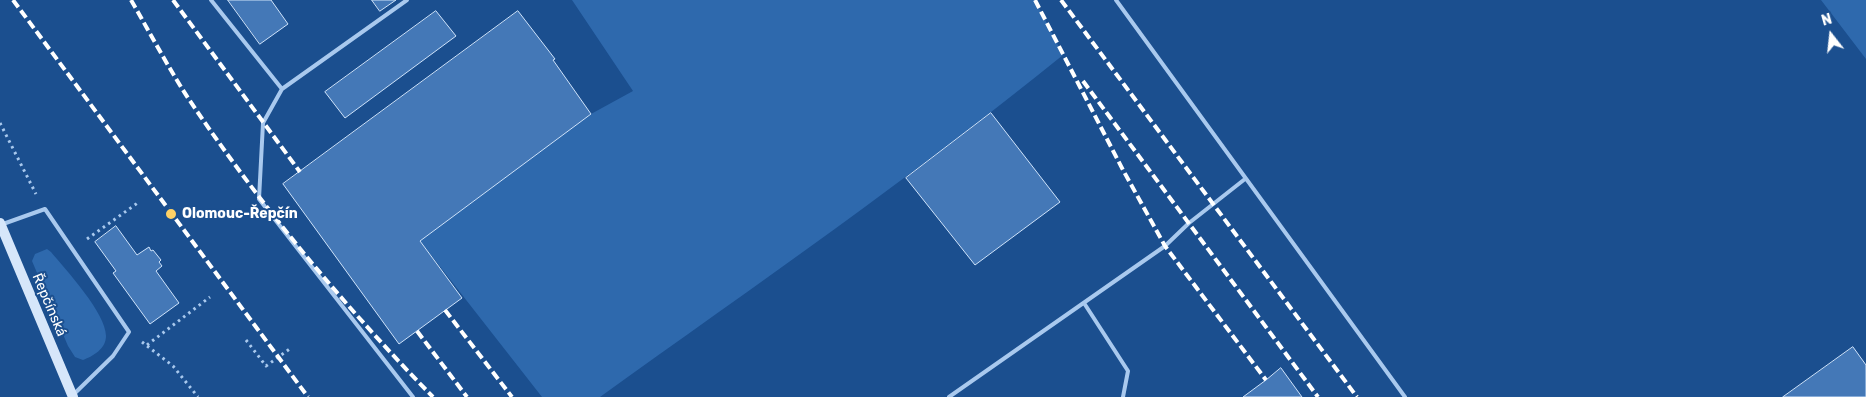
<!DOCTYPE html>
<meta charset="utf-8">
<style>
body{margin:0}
#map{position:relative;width:1866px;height:397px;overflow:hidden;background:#1b4f8f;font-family:Rubik,sans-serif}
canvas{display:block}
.north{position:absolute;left:1806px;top:10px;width:50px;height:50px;-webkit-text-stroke:4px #1b4f8f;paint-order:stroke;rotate:344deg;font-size:14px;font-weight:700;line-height:20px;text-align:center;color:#fff}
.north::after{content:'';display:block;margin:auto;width:18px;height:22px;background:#fff;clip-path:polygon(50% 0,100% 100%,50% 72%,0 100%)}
</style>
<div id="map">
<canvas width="1866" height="397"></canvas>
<div class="north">N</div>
</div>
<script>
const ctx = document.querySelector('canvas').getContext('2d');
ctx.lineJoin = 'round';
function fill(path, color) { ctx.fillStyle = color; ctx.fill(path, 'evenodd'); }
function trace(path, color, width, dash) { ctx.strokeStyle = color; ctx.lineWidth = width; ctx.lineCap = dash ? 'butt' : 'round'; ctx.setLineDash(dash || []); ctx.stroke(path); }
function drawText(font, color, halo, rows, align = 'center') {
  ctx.font = font + ' Rubik,sans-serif'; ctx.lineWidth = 4; ctx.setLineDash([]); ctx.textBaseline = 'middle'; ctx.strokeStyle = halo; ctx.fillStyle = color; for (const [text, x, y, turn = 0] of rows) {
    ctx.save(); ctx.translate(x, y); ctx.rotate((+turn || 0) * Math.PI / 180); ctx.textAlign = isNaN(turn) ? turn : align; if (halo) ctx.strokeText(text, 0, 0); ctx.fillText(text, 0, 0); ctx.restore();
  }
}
fill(new Path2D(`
 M572,0H1035L1063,55C914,176 756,285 600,397H542L420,241L591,114L633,91Z
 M1821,0H1866V59Z
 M47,249L51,252C66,270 106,313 106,336C106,349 93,356 83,360L75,357L68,346L32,261L35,254Z`), '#2e69ad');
const building = new Path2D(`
 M228,0H271L288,24L260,44Z
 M372,0H396L380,11Z
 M436,11L456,36L345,118L325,92Z
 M518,11L555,59L553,60L591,114L420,241L462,298L399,344L283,184Z
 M991,113L1060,202L975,265L906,178Z
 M116,226L137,255L149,247L151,251L153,250L161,260L159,262L162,266L156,271L179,303L150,324L113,273L116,271L95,242Z
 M1853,347L1866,365V397H1783Z
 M1281,368L1302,397H1243L1266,380Z`);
fill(building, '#4478b7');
trace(building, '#cfe3fa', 1);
trace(new Path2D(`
 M0,123L36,194
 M87,239L139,202
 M246,340L266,366L291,348
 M142,342L173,366L198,397
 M147,345L210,297`), '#a9c9ee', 3, [2.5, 4]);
trace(new Path2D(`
 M211,0L282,89
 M407,0L282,89L263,123L259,199L413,397
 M1116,0L1405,397
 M3,224L45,209L129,332L113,356L73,395
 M1084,303L1128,371L1123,397
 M949,397L1165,246L1189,223L1245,179`), '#a9c9ee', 4);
trace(new Path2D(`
 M0,223L73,397`), '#d6e6fa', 10);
trace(new Path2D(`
 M13,0L308,397
 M131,0C150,33 168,67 188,98C260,205 343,305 433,397
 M173,0L300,172
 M1035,0L1123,170L1165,246L1266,380
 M1061,0L1357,397
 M1083,81L1318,397
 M445,310L512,397
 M417,331L467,397`), '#fff', 4, [9, 4]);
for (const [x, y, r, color] of [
 [171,214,6,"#ffd166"]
]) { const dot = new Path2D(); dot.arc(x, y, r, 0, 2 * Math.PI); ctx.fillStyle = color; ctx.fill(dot); trace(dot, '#1b4f8f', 2); }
drawText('bold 14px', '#fff', '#1b4f8f', [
 ["Olomouc-Řepčín",182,214]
], 'left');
drawText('14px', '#fff', '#1b4f8f', [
 ["Řepčínská",49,305,67]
]);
</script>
